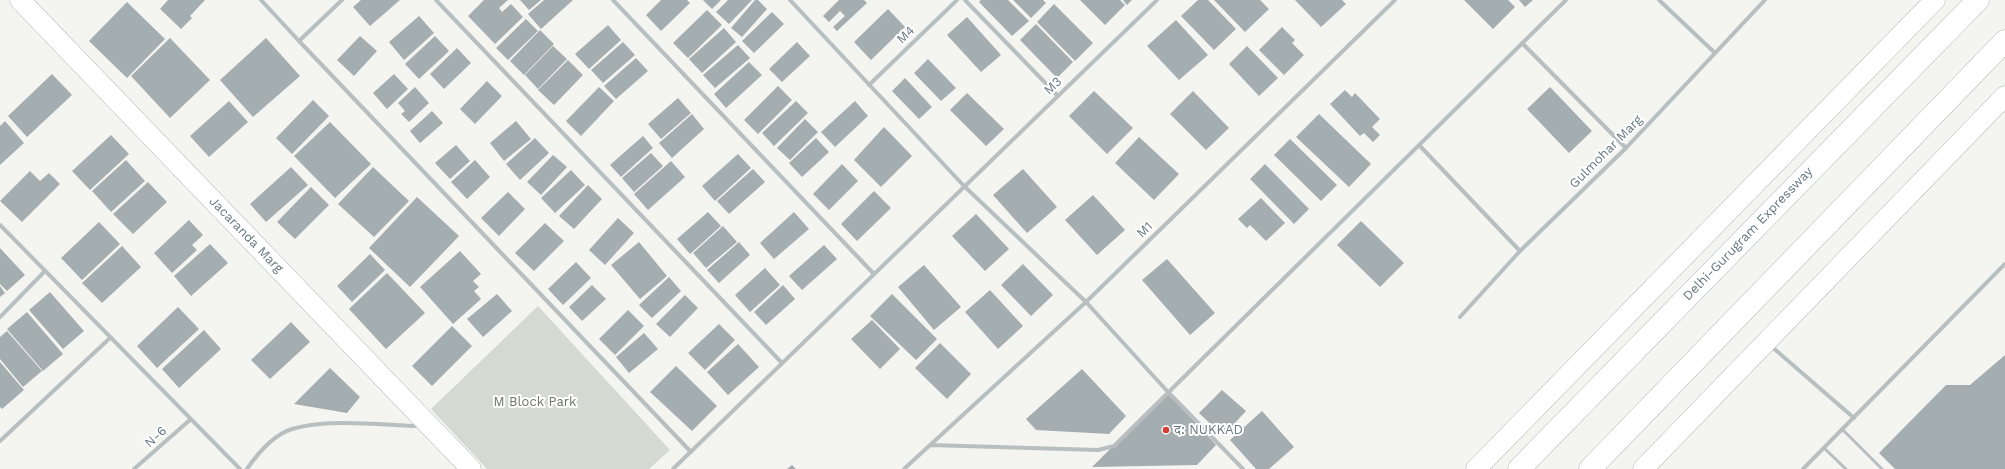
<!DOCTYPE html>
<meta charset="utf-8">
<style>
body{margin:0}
canvas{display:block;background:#f4f4f1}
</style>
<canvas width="2005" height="469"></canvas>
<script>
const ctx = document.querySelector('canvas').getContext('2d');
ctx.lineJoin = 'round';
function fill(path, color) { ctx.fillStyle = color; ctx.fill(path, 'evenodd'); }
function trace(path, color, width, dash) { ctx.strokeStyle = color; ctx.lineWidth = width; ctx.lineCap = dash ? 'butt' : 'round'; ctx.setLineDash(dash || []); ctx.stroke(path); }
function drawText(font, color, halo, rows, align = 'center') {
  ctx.font = font + ' "Work Sans","Noto Sans Devanagari",sans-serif'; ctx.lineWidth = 4; ctx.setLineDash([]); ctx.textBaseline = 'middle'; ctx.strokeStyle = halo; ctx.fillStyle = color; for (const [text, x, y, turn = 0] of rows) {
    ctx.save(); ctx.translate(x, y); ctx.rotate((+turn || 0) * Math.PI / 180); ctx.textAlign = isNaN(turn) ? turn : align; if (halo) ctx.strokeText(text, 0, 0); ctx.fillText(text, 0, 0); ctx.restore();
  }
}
fill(new Path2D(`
 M538,306L670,450L649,469H487L431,409Z`), '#d5d9d1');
fill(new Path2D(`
 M168,0H205L190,16L192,18L181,29L160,9Z
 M361,0H400L370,26L353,7Z
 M484,0H508L499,8L502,12L511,4L523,17L495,44L468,16Z
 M520,0H541L529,10Z
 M544,0H573L541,29L528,14Z
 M661,0H687L690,3L661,31L646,15Z
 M703,0H721L712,9Z
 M728,0H752L729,24L716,12Z
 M755,0H758L767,9L742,37L731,28Z
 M839,0H864L867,3L837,31L833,27L845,16L840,11L829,22L823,16Z
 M981,0H1008L1029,21L1012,36L979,2Z
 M1013,0H1043L1046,3L1031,18Z
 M1080,0H1120L1125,5L1105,25Z
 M1123,0H1132L1127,5Z
 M1198,0H1208L1236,29L1214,50L1181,16Z
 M1214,0H1260L1269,9L1245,32Z
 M1295,0H1342L1346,4L1321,27Z
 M1464,0H1508L1515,7L1493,29Z
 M1519,0H1533L1525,7Z
 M127,2L165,39L127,78L89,41Z
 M1054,4L1093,43L1075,61L1037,22Z
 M888,9L905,27L871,60L854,42Z
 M707,10L722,25L688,58L673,43Z
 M772,12L784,24L754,53L742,41Z
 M419,16L434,33L404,60L389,42Z
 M967,17L1001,55L981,72L947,35Z
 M526,19L538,31L508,60L496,48Z
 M1176,20L1208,55L1179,80L1147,46Z
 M1036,24L1073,62L1057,78L1020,40Z
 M608,25L621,40L589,69L575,54Z
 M1282,27L1295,40L1292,43L1304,55L1284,75L1259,50Z
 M724,28L736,42L702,73L689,59Z
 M540,30L554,44L524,75L510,61Z
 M360,36L377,51L354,76L337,60Z
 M435,36L449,51L419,79L405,64Z
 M170,38L210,80L170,118L131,76Z
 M266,38L300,76L253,117L220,80Z
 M623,42L635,55L603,83L591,70Z
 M797,42L810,56L782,82L769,69Z
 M738,45L750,58L715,88L703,75Z
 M553,46L567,59L538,89L525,75Z
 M1247,46L1278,78L1259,96L1229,64Z
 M457,48L471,63L444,89L430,74Z
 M636,58L648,71L616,99L604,86Z
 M928,59L956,88L941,101L914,73Z
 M568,60L583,75L554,105L538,90Z
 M749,62L762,75L726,108L714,94Z
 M52,74L72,95L27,137L8,116Z
 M394,74L408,89L387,109L373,93Z
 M905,78L932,107L919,119L892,91Z
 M487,81L502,96L475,124L460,109Z
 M778,86L792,100L758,134L744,120Z
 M415,87L429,103L409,122L401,114L405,111L398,103Z
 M599,87L614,101L581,136L566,121Z
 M1550,87L1592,131L1569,153L1527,109Z
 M1345,90L1352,97L1355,93L1380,119L1372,127L1380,135L1373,142L1364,133L1360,136L1330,104Z
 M1094,91L1133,128L1107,154L1069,116Z
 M1193,91L1229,128L1206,150L1170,114Z
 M967,93L1004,129L986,146L950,110Z
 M678,98L691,113L661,139L648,124Z
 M313,100L329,116L292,154L276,138Z
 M229,101L248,122L209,157L190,136Z
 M796,101L808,113L774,146L762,133Z
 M855,101L868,116L835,147L821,132Z
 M432,111L443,123L420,143L410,131Z
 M692,114L704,129L672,158L659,143Z
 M1319,114L1371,164L1349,187L1296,137Z
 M805,119L818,132L790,160L777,148Z
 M5,121L24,143L0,165V126Z
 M516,121L531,139L504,161L490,143Z
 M330,122L371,164L335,198L294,156Z
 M884,127L912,156L881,187L854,160Z
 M111,135L129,154L90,190L72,171Z
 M643,136L653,148L621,177L610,165Z
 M1139,137L1179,174L1154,200L1115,163Z
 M535,138L549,153L520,180L506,164Z
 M816,138L829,152L802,177L789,163Z
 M1290,139L1337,185L1321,201L1274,155Z
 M456,145L470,161L450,179L435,163Z
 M651,153L663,166L634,192L622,178Z
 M738,154L751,168L715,201L702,186Z
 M553,155L567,167L541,195L527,182Z
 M126,160L145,181L111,212L92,191Z
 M475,160L490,177L467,199L451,182Z
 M671,161L685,177L648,210L634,194Z
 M842,164L858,181L829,210L813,194Z
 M1265,164L1309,209L1294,224L1250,179Z
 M291,167L308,185L266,222L250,204Z
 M373,167L409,201L374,237L338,204Z
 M753,169L765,182L729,214L717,201Z
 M1023,169L1057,207L1027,233L993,195Z
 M571,170L585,185L555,213L541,198Z
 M30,171L40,181L49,173L60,184L22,222L0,201Z
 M148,182L167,202L133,234L113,214Z
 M588,185L602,199L574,229L559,216Z
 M311,187L329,205L295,239L277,222Z
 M874,191L891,208L857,241L841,224Z
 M508,192L525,209L499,236L481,218Z
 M1093,195L1125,230L1097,255L1065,220Z
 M417,197L459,236L410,287L369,248Z
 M1261,198L1285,223L1266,241L1250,225L1247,228L1238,219Z
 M708,212L721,226L690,254L677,239Z
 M794,212L809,229L774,259L760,243Z
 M976,214L1009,249L985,271L952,236Z
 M618,218L634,233L605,265L589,250Z
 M189,220L203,235L192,245L197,250L172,273L154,253Z
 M1361,221L1404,263L1380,287L1337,245Z
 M99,222L120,244L82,280L61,258Z
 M545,223L564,241L534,271L515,253Z
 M723,226L737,242L706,268L693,253Z
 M639,242L667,276L640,299L611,265Z
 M739,242L750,255L719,283L707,270Z
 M210,244L228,263L191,296L174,276Z
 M824,245L837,259L802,290L789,276Z
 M122,246L141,267L102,303L82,283Z
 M0,248L25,275L7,291L0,284Z
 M460,251L481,274L473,281L479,287L474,291L481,299L453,324L420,287Z
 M370,254L385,270L352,302L337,286Z
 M1167,259L1215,313L1190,335L1142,280Z
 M576,262L591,278L563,305L548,289Z
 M1023,264L1053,295L1031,316L1001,285Z
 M924,265L961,307L934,330L898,287Z
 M765,268L780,285L750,312L735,295Z
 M387,273L425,313L386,349L349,309Z
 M669,277L681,291L652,318L639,305Z
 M592,285L606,299L582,321L569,307Z
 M783,285L795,299L766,325L754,312Z
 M0,286L5,293L0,297Z
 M990,290L1023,326L998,349L965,312Z
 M50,292L84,331L63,349L29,310Z
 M497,294L512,311L483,337L467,319Z
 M892,294L937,339L916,360L870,316Z
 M685,295L698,308L670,337L656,324Z
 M178,307L199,329L157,368L137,346Z
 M628,310L644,326L615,355L599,339Z
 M27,312L63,354L43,371L7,329Z
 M872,320L900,349L880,369L851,339Z
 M291,322L310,342L270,379L251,360Z
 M719,324L735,340L705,370L688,353Z
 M452,326L472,346L432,386L412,366Z
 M204,330L221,349L179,388L162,369Z
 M7,331L42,371L23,387L0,359V337Z
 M644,333L658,349L629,373L616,357Z
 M940,343L971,374L947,399L915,368Z
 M738,344L759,367L728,395L707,372Z
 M2005,355V469H1895L1879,453L1946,385H1970Z
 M0,362L24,390L2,409L0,407Z
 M676,366L717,406L692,431L650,392Z
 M330,368L360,397L347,413L294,404Z
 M1082,369L1126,416L1109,434L1036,430L1026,419Z
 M1222,390L1246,411L1223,436L1199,413Z
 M1168,392L1216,445L1197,465L1092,467Z
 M1262,411L1294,447L1269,469H1256L1230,440Z
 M792,465L796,469H787Z`), '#a4adb0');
const secondary = new Path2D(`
 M20,0L471,469
 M1476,469L1935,0
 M1643,469L2005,96`);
const highway = new Path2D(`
 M1519,469L1978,0
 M1590,469L2005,41`);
trace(secondary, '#aeb5b8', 21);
trace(highway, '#afb4b6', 23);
trace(new Path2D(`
 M1842,429L1882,469
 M1824,448L1846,469`), '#b9bfc1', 3);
trace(new Path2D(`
 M261,0L299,41L342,0
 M436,0L782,363
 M613,0L874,274
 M790,0L964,186L1086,302L1168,392L1243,469
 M965,0L1058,96
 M1659,0L1714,52
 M299,41L691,452
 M1522,43L1626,148
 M869,85L957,0
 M1419,145L1520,251
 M0,225L240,469
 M0,317L45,271
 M1460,317L1520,251L1626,148L1765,0
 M1771,346L1854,418
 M0,441L111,337
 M930,445L1098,450L1114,446L1566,0
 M134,469L191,419
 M247,469C258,453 273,435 292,429C327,418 382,425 419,426
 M673,469L1157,0
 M904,469L1086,302L1395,0
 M1803,469L2005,264`), '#b9bfc1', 4);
trace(secondary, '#fff', 20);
trace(highway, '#fff', 22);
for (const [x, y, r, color] of [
 [1166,430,4,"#d43f31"]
]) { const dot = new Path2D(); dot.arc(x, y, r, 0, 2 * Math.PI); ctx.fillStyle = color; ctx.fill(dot); trace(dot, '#fff', 1.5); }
drawText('13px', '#667880', '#fff', [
 ["M4",906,35,-44],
 ["M3",1053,86,-44],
 ["Gulmohar Marg",1606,152,-45],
 ["M1",1145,230,-44],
 ["Delhi-Gurugram Expressway",1748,234,-46],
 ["Jacaranda Marg",246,235,46],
 ["N-6",156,437,-42]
]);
drawText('13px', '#6b7764', '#fff', [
 ["M Block Park",535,402]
]);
drawText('13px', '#667880', '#fff', [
 ["द: NUKKAD",1174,430]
], 'left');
</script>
